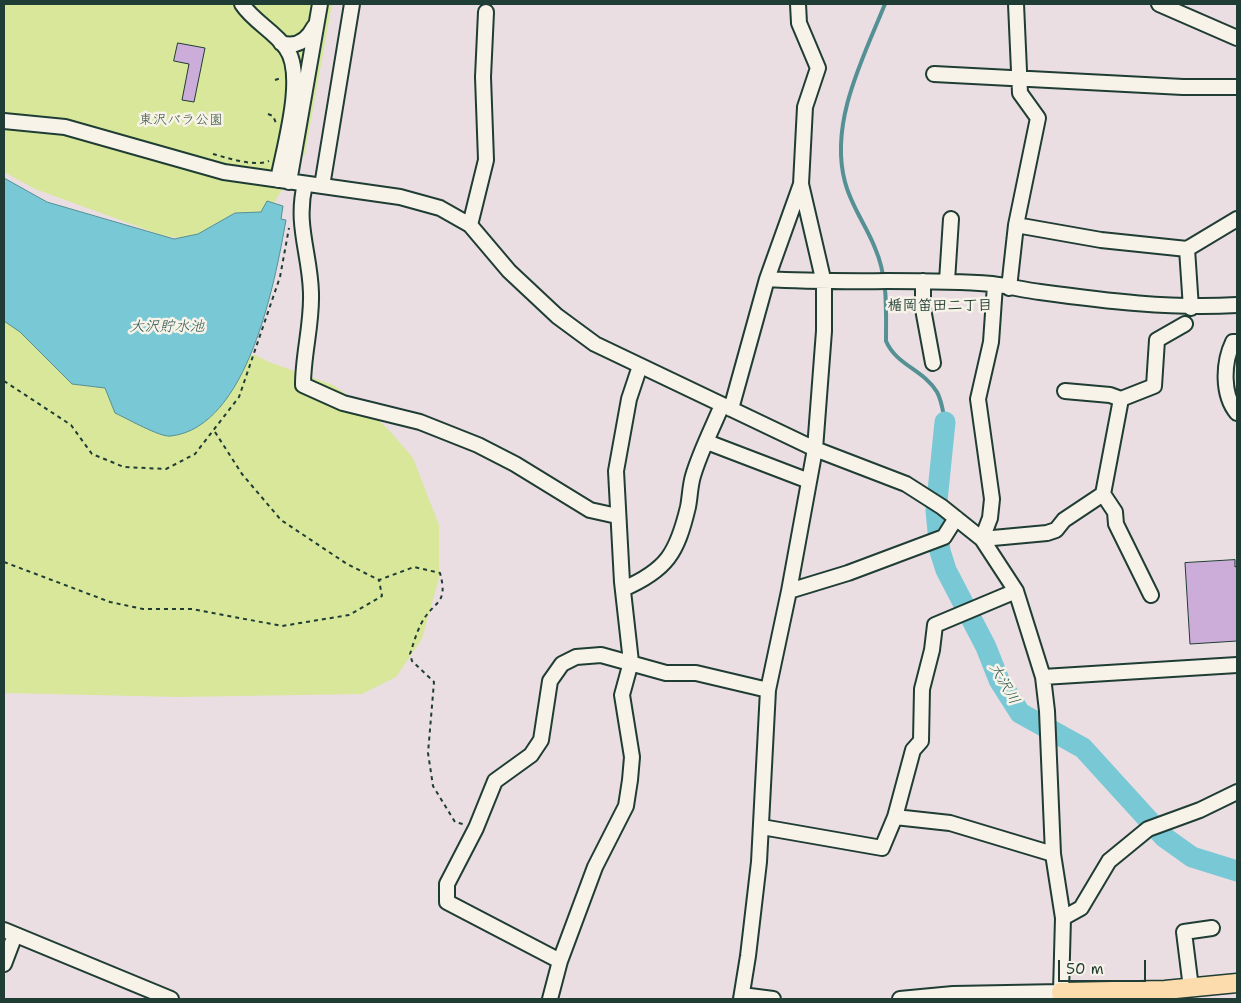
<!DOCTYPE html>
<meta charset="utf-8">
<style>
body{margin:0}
#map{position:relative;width:1241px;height:1003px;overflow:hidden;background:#eadee3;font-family:"Shantell Sans",sans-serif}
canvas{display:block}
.frame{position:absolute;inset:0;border:5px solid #1f3d34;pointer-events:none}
.scale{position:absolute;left:1058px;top:960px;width:88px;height:22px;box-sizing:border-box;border:2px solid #1f3d34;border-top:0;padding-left:6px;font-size:15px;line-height:18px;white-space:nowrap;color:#1f3d34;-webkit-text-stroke:4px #f7f3e8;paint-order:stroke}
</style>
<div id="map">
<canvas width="1241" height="1003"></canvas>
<div class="frame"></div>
<div class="scale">50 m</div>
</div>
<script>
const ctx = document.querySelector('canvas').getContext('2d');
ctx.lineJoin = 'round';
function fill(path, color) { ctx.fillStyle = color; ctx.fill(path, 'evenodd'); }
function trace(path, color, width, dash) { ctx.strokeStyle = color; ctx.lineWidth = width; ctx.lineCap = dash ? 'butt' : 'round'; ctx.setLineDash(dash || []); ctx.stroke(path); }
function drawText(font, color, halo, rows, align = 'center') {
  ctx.font = font + ' "Shantell Sans","Klee One",sans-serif'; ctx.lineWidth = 5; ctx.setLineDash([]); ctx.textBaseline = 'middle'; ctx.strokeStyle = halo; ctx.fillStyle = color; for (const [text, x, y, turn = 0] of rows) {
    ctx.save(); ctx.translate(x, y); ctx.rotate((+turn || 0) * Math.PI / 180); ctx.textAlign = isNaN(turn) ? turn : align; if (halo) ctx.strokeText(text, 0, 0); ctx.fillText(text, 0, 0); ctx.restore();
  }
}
fill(new Path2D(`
 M4,4H332L305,153L272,206L198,240L164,236L35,189L4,172Z
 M4,311L208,355H255L269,362L333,385L364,407L389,430L413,458L439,525V578L422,639L396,677L362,694L179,697L4,693Z`), '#d8e79a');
const water = new Path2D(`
 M4,178L47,202L174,239L198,234L235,213L261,212L267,201L283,206L281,219L286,220C275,282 248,427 171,436C161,438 126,418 115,413L105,388L72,384L20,332L4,321Z`);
fill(water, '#79c8d5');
trace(water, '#559095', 1);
trace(new Path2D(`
 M885,4C863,58 829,123 845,182C851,206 866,225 875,248C888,278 886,309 886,341C896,365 924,370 937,392C942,401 943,412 945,422`), '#559095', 4);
trace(new Path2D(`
 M945,422L936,511L940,551L946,570L986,647L999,680L1020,713L1083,748L1164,837L1192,857L1237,871`), '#79c8d5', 21);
const building = new Path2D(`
 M178,43L205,48L194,102L182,100L189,64L174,61Z
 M1235,560V567L1237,566V641L1190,644L1185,563Z`);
fill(building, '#ccacd8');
trace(building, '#1f3d34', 1);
const minor = new Path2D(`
 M242,4C253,21 274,31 286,48C306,75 284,147 278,180
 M1016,4L1020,93L1038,118L1016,225
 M1159,4L1237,38
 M281,43C296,48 307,41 314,27
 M934,74L1183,87H1237
 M4,121L65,127L224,172L400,197L440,208L470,225L509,271L557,316L595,344L815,449L906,484L942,507L982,539L1016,591L1043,677L1047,711L1053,854L1063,918L1061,992L953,994L900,999
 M289,182L320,4
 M305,184C295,225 310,253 311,293C312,325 303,354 303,385L343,403L420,422L478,445L515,464L590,510L617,516
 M322,186L352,4
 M470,225L486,160L483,77L486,12
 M1187,249L1191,308
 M767,279C842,284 917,278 992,284C1008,286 1024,290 1040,292C1106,301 1171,309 1237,305
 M923,281V309L933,363
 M947,281L951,219
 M995,285L991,342L978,399L992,499L990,518L982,539L1047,533L1056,530L1064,520L1103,494L1121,399L1154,386L1157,340L1185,324
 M1009,288L1016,225L1101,240L1187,249L1237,219
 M1237,342H1233C1223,363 1222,395 1237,413
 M1065,391L1110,395L1121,399
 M731,409L767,279L801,184L805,107L818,68L799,23L798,4
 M707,442L809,481
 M1103,494L1115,512L1116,524L1151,595
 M623,589C667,570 677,553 688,507C690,497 690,486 693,476C700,452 712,429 722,405
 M789,591L848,573L944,537L956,518
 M1043,677L1237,665
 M895,817L950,823L1053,854
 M762,827L882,848L895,817L913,750L921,741L922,689L932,650L935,625L1016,591
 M1063,918L1081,908L1109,861L1148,829L1200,810L1237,792
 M4,930L171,999
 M560,961L447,902V884L476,828L495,781L531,755L541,740L550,681L562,664L576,657L601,655L666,673H696L768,690
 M4,964L15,935
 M1191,988L1184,932L1212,928
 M742,995L773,999
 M550,999L560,961L595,867L626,806L630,780L632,757L622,695L631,662L622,582L616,471L629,399L640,366
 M741,999L748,956L759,862L768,690L789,591L815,449L824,331V283L801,184`);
const major = new Path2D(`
 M1062,999L1061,992L1165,990L1237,983`);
trace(minor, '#1f3d34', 18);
trace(major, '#1f3d34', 21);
trace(new Path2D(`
 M275,80L281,78
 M268,114L273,116L276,123
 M213,154C228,158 254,167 269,161
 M4,381L71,425L92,454L124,467L166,469L195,454L239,397L280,277L289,228
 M215,432L242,474L281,520L347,564L379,580L414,567L440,573C449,606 433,600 421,624C416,634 413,645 410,654L412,661L434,682L428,753L433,786L455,822L463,824
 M4,562L110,602L143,609H192L282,626L349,615L382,596L379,580`), '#1f3d34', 2, [4, 4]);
trace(minor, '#f7f3e8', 14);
trace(major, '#fcdcac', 18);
drawText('14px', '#3b5643', '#f7f3e8', [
 ["東沢バラ公園",181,120]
]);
drawText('bold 15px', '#1f3d34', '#f7f3e8', [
 ["楯岡笛田二丁目",940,306]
]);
drawText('italic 15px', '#315954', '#f7f3e8', [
 ["大沢貯水池",167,327],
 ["大沢川",1004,684,60]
]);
</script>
